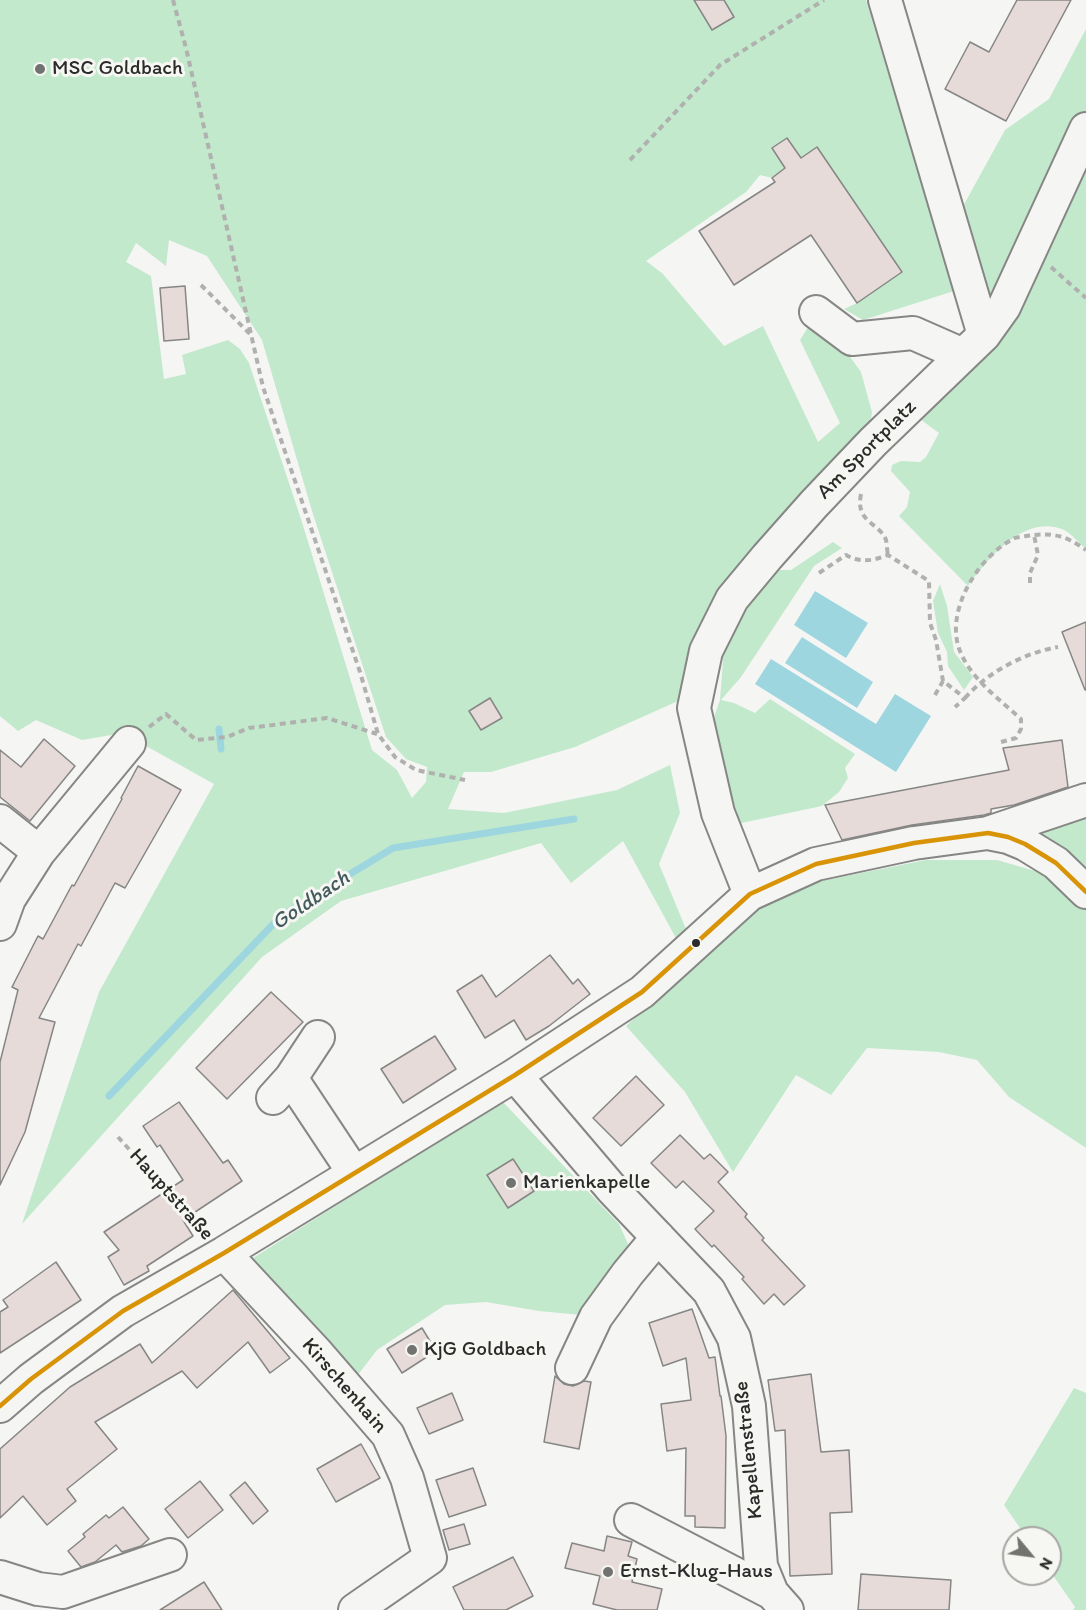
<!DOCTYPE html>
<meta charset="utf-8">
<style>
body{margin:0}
#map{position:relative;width:1086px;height:1610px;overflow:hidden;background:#f5f5f3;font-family:Itim,sans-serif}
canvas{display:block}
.north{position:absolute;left:1002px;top:1526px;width:60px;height:60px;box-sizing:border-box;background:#f6f6f2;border:2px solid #a5a5a2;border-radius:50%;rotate:119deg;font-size:16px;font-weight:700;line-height:24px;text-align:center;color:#2b2b2b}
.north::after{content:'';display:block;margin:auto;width:21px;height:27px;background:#727271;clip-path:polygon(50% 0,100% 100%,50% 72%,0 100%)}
</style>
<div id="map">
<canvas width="1086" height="1610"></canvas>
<div class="north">N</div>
</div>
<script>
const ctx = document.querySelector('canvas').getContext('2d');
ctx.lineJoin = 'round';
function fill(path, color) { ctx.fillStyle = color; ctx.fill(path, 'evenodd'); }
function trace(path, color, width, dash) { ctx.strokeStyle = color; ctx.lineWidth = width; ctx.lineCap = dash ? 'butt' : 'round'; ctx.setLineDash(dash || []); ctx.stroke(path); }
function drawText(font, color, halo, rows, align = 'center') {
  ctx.font = font + ' Itim,sans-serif'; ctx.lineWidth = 6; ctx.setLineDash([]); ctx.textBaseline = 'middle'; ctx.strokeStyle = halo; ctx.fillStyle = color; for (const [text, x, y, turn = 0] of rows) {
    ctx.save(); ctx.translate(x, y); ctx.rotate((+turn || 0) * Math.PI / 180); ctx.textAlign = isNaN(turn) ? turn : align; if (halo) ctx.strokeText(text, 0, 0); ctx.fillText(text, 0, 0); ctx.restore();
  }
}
fill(new Path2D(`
 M0,0H866L954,291L863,320L844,309L857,303L902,271L817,147L801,158L787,138L772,148L785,168L772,178L760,175L746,192L646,261L663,274L724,346L763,326L818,442L840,423L800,340L810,324L827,325L861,372L872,412L869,435L760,551L689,688L678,701L575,747L491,772H464L448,809L504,813L617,790L670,765L680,813L659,864L686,929L677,940L623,841L571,883L541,843L341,901L262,957L22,1224L99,992L214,784L123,733L82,740L36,720L18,731L0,716ZM169,240L207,256L262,340L312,511L386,737L406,759L427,767L426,782L412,798L397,770L372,750L301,519L249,363L240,349L228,340L182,355L186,374L164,379L151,276L126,262L136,243L166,266Z
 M1086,29V549C1080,544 1072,534 1064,530C1025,513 988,558 968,586L899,516L907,507L910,492L891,471L892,465L901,461L920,462L926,457L939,433L913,414L982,352L962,208L1005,130L1049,99Z
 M833,542L842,548L814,566L741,677L721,700L734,703L755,713L770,699L855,754L845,768L848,778L839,792L822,806L727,826L705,743L720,700L724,647L741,608L766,570H791Z
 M940,584L947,606L954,652L973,677L964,690L948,666L947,652L938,633L933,601Z
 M1086,814V880L1030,829Z
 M926,860H997L1049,875L1086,910V1148L1009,1097L977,1060L939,1052L867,1048L831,1095L796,1075L733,1172L685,1092L626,1026L746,916L779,896L811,883Z
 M502,1101L619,1224L634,1257L592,1316L539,1311L486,1302L445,1305L377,1350L354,1380L252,1267L253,1258Z
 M1074,1388L1086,1393V1610H1073L1075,1607L1050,1571V1538H1027L1004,1505Z`), '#c2e9cc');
fill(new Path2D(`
 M815,591L868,623L846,658L794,625Z
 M802,637L873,682L857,708L785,663Z
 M771,659L876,724L895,694L931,716L896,772L755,684Z`), '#9ed6df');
trace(new Path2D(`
 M219,729L221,749
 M109,1096L281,916L393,848L574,819`), '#9ed6df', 7);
const building = new Path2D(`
 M694,0H724L734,17L712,30Z
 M1017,0H1071L1006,121L945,89L970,42L989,52Z
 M787,138L801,158L817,147L902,272L857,303L811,235L734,285L699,231L775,182L772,178L785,168L772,148Z
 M185,286L189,339L164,341L160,288Z
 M1086,622V690H1085L1062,632Z
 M490,698L502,718L481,730L469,711Z
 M44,739L75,766L30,821L0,797V750L21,767Z
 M1062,740L1068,787L1014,805L991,809V813L984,815L912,825L842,840L825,805L1009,770L1003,748Z
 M138,766L181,790L125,888L115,883L81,946L78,944L39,1018L55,1022L25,1132L0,1185V1062L18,990L12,987L38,936L43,939L72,885L74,886L122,799L121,798Z
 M550,955L573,984L578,979L590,994L549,1026L526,1040L514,1020L485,1038L457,991L482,975L496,997Z
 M271,992L303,1022L227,1099L196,1068Z
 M435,1036L456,1069L403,1103L381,1069Z
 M636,1076L664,1105L621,1146L593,1118Z
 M179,1102L223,1163L228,1160L242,1181L183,1220L193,1236L147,1266L149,1271L124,1285L108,1257L119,1250L104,1232L183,1180L160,1145L157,1147L143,1126Z
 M680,1135L704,1159L710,1154L728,1172L718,1182L747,1214L745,1217L764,1238L762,1240L805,1286L784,1305L774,1294L764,1304L742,1279L744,1277L714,1245L712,1247L695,1229L714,1211L683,1181L676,1188L651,1163Z
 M513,1159L534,1191L508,1208L487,1175Z
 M56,1262L81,1300L0,1353V1312L8,1307L3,1300Z
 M233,1290L290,1358L270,1373L248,1342L197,1388L182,1371L95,1422L117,1449L67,1489L76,1501L47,1525L23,1496L0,1518V1449L70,1387L140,1344L152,1363Z
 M692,1309L709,1358L715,1357L720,1396H721L726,1436L725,1528L695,1527V1516H685L686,1448L667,1451L661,1404L691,1400L686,1358L663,1366L649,1323Z
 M422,1328L436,1351L402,1373L387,1349Z
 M811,1374L821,1452L849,1450L852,1512L830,1513L832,1574L790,1576L785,1430L775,1431L768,1380Z
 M555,1376L564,1384L573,1386L584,1381L591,1382L579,1449L544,1442Z
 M452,1393L463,1420L429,1434L417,1408Z
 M361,1444L380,1478L336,1502L317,1469Z
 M473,1468L486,1505L449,1517L436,1480Z
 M200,1481L223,1510L188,1538L165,1509Z
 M245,1482L268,1511L253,1524L230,1495Z
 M123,1507L149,1539L141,1546L122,1552L116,1545L95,1562L81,1567L68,1551L85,1537L83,1534L106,1515L109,1518Z
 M464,1524L470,1544L449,1550L443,1530Z
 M607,1536L632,1542L628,1556L637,1559L632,1582L662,1589L657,1610H617L593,1604L600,1576L565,1568L572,1543L604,1551Z
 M513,1557L533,1596L506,1610H464L453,1587Z
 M861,1574L951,1580L949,1610H858Z
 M204,1582L222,1610H160Z`);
fill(building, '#e6dbd8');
trace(building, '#868685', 1.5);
const minor = new Path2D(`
 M885,0L984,335
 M816,312L852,339L913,333L963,355
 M0,821L39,852
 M988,833L1086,800
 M750,894L718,813L694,708L706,651L732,599L767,557L814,504L873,442L984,335L1004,307L1086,129
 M0,924L9,899L39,852L129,743
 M515,1075L612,1189L709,1291L734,1338L749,1406L761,1566L772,1593L787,1610
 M291,1078L354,1173
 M273,1098L291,1078L318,1037
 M224,1253L317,1353L388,1435L407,1478L430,1558L355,1610
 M572,1368L596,1317L628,1273L658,1237
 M0,1406L31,1379L123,1311L224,1253L515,1075L642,992L750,894L816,864L914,843L988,833L1008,837L1025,844L1056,863L1086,892
 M631,1520L772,1593
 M0,1577L38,1589L63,1592L170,1555`);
trace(minor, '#868685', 36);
trace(new Path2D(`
 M173,0L186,48L263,387L360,672L378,734L395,757L416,770L465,780
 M630,160L720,65L824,0
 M1051,267L1086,298
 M201,285L250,334
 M861,494C855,523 879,522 886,540C887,545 887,551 888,555
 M819,573L846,555C860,563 873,561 888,555L929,581L930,623L936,640L943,681L965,698L955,707
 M1030,583V573L1038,555L1034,535
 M935,695L943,681
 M965,698C988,672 1024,653 1058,647
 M149,727L166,714L196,740L227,737L249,728L327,718L377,734
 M1001,742L1016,738L1021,729V719C999,699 971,679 960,651C944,612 978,557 1013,539C1016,537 1022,537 1026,536C1052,532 1065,535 1086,550
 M118,1137L206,1234`), '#b0b0af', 4, [6, 4.5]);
trace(minor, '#f5f5f3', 32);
trace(new Path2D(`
 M0,1406L31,1379L123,1311L224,1253L515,1075L642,992L750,894L816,864L914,843L988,833L1008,837L1025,844L1056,863L1086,892`), '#d89406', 4.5);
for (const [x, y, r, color] of [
 [40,69,6,"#727271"],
 [696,943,5,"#2b2b2b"],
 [511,1183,6,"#727271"],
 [412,1350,6,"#727271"],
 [608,1572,6,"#727271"]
]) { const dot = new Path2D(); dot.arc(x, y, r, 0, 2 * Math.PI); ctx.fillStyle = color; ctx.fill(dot); trace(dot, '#f6f6f2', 2); }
drawText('21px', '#2b2b2b', '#f6f6f2', [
 ["MSC Goldbach",52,69],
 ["Marienkapelle",523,1183],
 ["KjG Goldbach",424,1350],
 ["Ernst-Klug-Haus",620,1572]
], 'left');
drawText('21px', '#2b2b2b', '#f6f6f2', [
 ["Am Sportplatz",867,450,-45],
 ["Hauptstraße",171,1195,48],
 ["Kirschenhain",344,1386,49],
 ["Kapellenstraße",749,1450,-96]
]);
drawText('italic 22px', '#425a5e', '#f6f6f2', [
 ["Goldbach",311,901,-34]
]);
</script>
